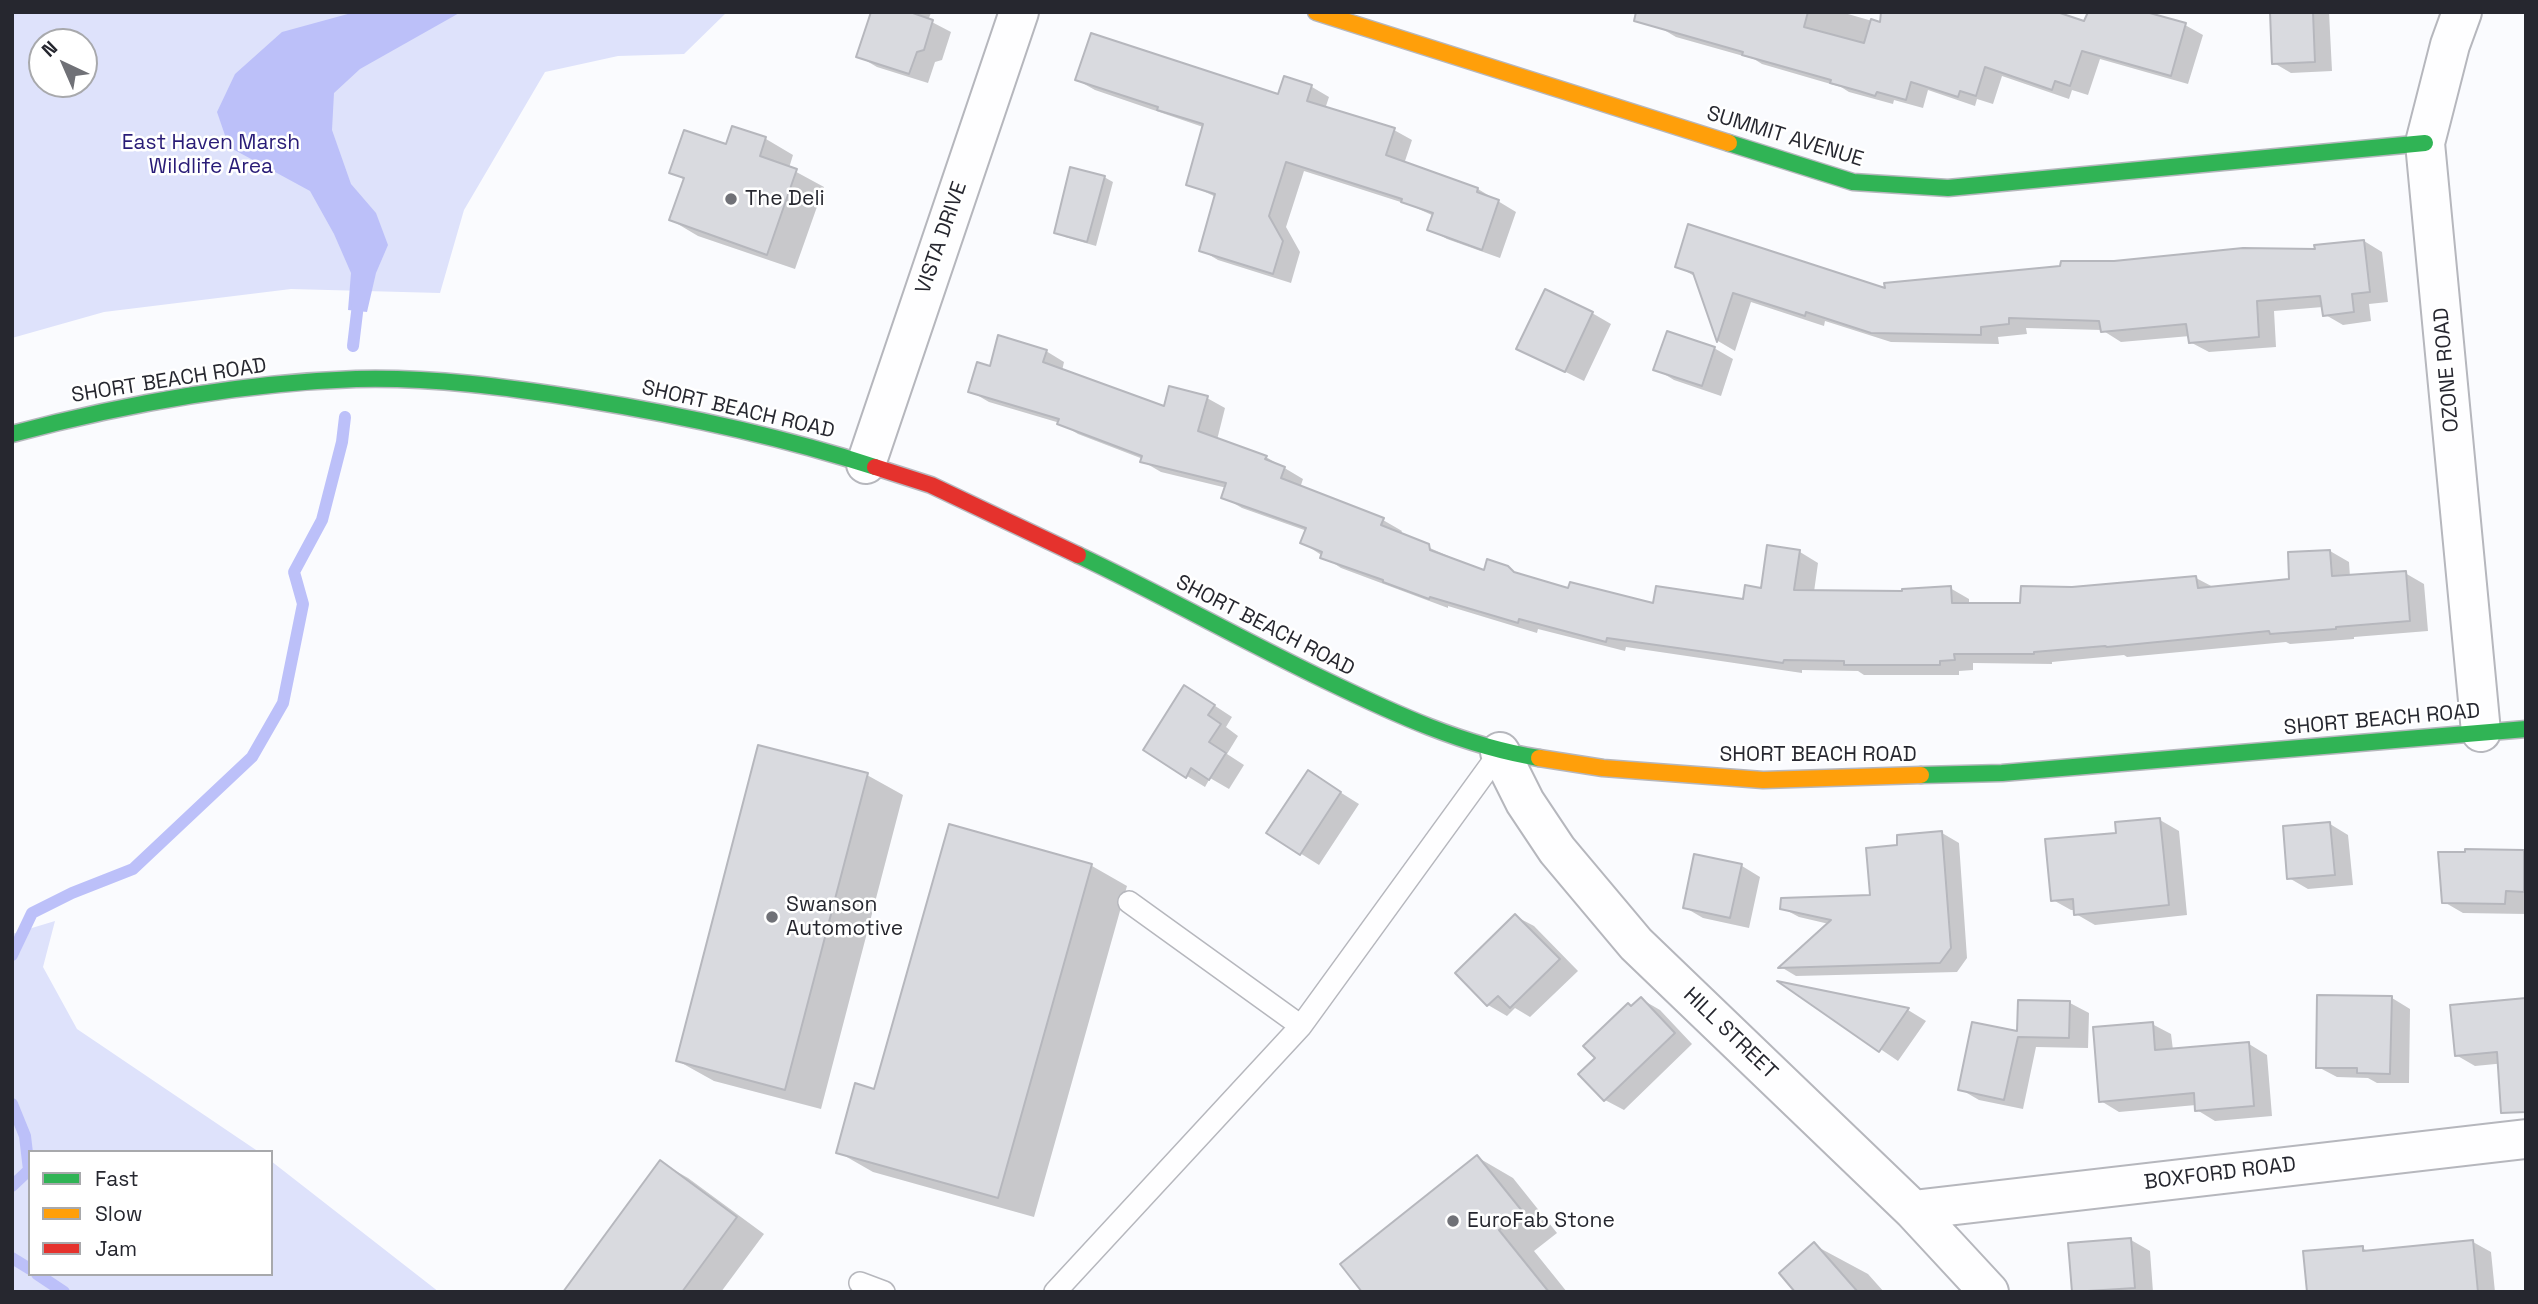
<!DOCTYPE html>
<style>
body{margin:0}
#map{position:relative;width:2538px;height:1304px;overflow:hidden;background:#fafbfe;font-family:"Space Grotesk",sans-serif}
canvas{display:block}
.frame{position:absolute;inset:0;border:14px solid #26272f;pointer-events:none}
.legend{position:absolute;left:28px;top:1150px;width:245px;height:126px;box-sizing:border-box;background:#fff;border:2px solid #a8a9ac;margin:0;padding:9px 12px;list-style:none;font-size:21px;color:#26272f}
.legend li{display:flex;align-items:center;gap:14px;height:35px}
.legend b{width:35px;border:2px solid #a8a9ac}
.north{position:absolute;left:28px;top:28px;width:70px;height:70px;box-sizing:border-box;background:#fff;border:2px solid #a8a9ac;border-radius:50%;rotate:316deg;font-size:19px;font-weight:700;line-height:28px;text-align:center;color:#26272f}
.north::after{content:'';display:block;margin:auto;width:24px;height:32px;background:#707177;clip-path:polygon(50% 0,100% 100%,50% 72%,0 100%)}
</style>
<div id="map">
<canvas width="2538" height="1304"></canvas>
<div class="frame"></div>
<ul class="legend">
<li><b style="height:9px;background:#30b455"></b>Fast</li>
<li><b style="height:9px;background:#ff9f0a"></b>Slow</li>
<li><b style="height:9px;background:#e5322d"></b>Jam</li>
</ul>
<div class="north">N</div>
</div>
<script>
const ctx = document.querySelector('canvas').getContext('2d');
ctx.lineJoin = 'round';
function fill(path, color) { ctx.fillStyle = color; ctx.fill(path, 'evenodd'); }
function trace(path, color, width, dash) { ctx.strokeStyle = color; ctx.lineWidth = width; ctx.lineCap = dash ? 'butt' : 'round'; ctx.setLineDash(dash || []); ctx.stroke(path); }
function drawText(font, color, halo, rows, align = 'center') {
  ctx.font = font + ' "Space Grotesk",sans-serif'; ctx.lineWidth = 5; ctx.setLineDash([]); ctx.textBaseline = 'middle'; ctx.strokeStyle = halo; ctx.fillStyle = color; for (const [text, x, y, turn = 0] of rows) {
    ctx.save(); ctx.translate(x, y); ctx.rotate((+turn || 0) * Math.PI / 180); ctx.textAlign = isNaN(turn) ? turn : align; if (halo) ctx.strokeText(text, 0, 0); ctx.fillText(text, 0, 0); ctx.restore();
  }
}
fill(new Path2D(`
 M12,12H727L684,54L618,56L545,72L464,210L440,293L291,289L104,312L12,338ZM42,42H84V84H42Z
 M55,921L43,967L77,1029L259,1152H30V1274H271V1161L439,1292H12V934Z`), '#dee2fb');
fill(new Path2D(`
 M355,12H461L360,69L334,93L332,130L351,184L376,213L388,245L376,273L367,312L348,310L351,273L334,234L310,191L229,147L217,112L235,74L282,32Z`), '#bcc0f9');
fill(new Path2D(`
 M872,12H929L931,13L928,20L951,32L942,60L935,62L928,83L877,67L858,56Z
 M1807,12H1841L1900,29L2085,23L2139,12L2185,25L2203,35L2188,84L2100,59L2088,95L2072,90L2069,99L2002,76L1993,104L1977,99L1975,106L1928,90L1923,108L1894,100L1893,104L1849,92L1841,87L1762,64L1754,59L1676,37L1659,27Z
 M2272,12H2329L2332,71L2291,73L2274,63Z
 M1285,78L1312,87L1329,97L1325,109L1394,130L1412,140L1404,164L1478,189L1516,212L1500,258L1447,239L1429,229L1434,216L1410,205L1304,171L1286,227L1300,252L1291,283L1218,260L1201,250L1216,197L1188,184L1203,127L1095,90L1077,80L1279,96Z
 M733,128L766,139L793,155L789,168L824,187L795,269L698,236L671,220L685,180L671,172L727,146Z
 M1104,177L1113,182L1096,246L1065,237L1056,232Z
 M2364,241L2382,252L2388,302L2369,304L2371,321L2343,325L2324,314L2323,307L2274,311L2276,347L2209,352L2190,342V336L2121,342L2102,330L2026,328L2027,334L1998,337L1999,344L1891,342L1825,321L1824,326L1751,302L1735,351L1718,341L1696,277L1677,266L1886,290L2114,263L2317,251Z
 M1592,313L1611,324L1584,381L1519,349Z
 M1714,348L1733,359L1721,396L1674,380L1656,369Z
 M1046,351L1064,362L1062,371L1165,408L1207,398L1225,408L1217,440L1266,457L1303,479L1300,488L1383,520L1402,531L1400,535L1485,572L1507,568L1524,577L1569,590L1655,606L1744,601L1762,590L1800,552L1818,563L1814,592L1904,593L1950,588L1969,599V605H2022L2072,589L2196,578L2215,588L2291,580L2330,551L2349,562L2350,577L2405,573L2424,584L2428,631L2354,637V639L2290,644L2286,642L2127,657L2124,655L2052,662V664L1973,663V670L1959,671V675H1864L1858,671L1802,670V673L1626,647L1625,651L1538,629L1537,633L1448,606V608L1341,568L1303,543L1307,531L1242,508L1223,497L1227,488L1161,472L1142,461L1143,459L1078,434L1060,423L989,402L970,391L991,368Z
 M1203,698L1232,717L1226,727L1238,736L1227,754L1244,765L1229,789L1210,778L1205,787L1187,776Z
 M867,775L903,795L821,1109L714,1081L678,1061Z
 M1327,784L1359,804L1319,865L1268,833Z
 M2160,820L2179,831L2187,915L2095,925L2076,914V910H2071L2053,900L2118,834Z
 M2330,824L2348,835L2353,885L2308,889L2289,878Z
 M950,826L1092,866L1127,886L1034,1217L873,1172L838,1152L875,1091Z
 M1942,833L1959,843L1967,958L1957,972L1796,976L1781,967L1829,924L1799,917L1782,908L1872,897L1899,847Z
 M2524,851L2526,853V914L2463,913L2444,902Z
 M1696,856L1742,866L1760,877L1749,928L1703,918L1684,907Z
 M1515,916L1534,926L1578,971L1530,1017L1515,1008L1507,1016L1488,1005L1457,973Z
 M1785,984L1908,1010L1926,1021L1898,1061Z
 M2392,998L2410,1009L2409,1083H2377L2368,1078L2337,1077L2318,1067Z
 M1641,999L1660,1010L1692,1044L1624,1110L1605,1100L1597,1058Z
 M2526,1000L2506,1063L2475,1066L2456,1055Z
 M2020,1002L2070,1003L2089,1013L2088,1048L2036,1047L2023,1109L1979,1100L1960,1089L2019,1033Z
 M2152,1024L2171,1034L2173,1050L2249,1044L2267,1055L2272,1116L2215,1121L2197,1110L2196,1105L2119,1112L2101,1101Z
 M1477,1157L1513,1178L1557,1233L1534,1251L1567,1292H1364Z
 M660,1162L688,1178L764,1234L721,1292H565Z
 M2131,1240L2150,1251L2153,1292H2074Z
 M2473,1242L2491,1252L2495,1292H2309L2362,1248L2370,1252Z
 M1814,1245L1868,1274L1884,1292H1794Z`), '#0003');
trace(new Path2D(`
 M353,346L359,296
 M12,955L32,913L72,893L133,869L252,757L283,703L303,604L294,572L322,520L342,442L345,417
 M12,1104L25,1136L29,1170L12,1186
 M12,1258L30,1269
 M37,1274L64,1292`), '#bcc0f9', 12);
const building = new Path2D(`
 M871,12H910L933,20L924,50L917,52L909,74L856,57Z
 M1636,12H1808L1804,27L1864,43L1871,19L1880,22L1881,12H2057L2084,21L2088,12H2146L2186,23L2171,76L2082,51L2070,86L2055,81L2052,90L1985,67L1976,96L1960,91L1958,97L1911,82L1906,100L1877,92L1875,96L1859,91L1830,83L1831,80L1742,55L1743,52L1634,21Z
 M2270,12H2313L2315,62L2272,64Z
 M1091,33L1278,94L1284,76L1312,85L1307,101L1395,128L1386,155L1478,188L1477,192L1499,200L1482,250L1427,230L1433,213L1401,202L1402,199L1286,162L1269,216L1283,241L1273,274L1199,251L1215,194L1186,185L1203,124L1157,110L1158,107L1075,80Z
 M732,126L766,137L760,156L797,169L767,255L669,220L684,178L669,173L684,130L726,144Z
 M1070,167L1105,176L1087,242L1054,233Z
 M1688,224L1885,288L1884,283L2060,266L2061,261H2114L2243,248L2315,249L2314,245L2364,240L2370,292L2352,294L2354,312L2323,316L2320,296L2257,301L2259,337L2189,343L2186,324L2101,332L2099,321L2009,318V324L1981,327V335L1871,333L1806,312L1805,316L1733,293L1717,342L1693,273L1675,267Z
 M1545,289L1593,312L1565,372L1516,349Z
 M1667,331L1715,347L1702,386L1653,370Z
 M998,335L1047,350L1043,362L1164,406L1169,386L1208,396L1198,431L1267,456L1265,459L1285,467L1281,478L1384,518L1381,525L1429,544L1430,550L1484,570L1487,559L1508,566L1514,572L1568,588L1570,582L1653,603L1656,586L1743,599L1745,585L1761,588L1767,545L1800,550L1794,590L1902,591V589L1951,586L1952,603H2020L2021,586L2072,587L2196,576L2198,588L2289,579L2288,552L2330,550L2332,576L2406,571L2410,621L2336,627V629L2270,634L2269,631L2107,647L2105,646L2034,652V654H1954L1955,660L1940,661V665H1844V661L1784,660L1783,663L1607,638L1606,642L1519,619L1518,623L1430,597L1429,599L1383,582V580L1320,558L1322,552L1300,543L1306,528L1221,498L1226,483L1140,462L1142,456L1057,424L1059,419L968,392L977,362L990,366Z
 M1184,685L1215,705L1208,715L1221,724L1209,742L1226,753L1209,780L1191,768L1186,778L1143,750Z
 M758,745L868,773L785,1090L676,1061Z
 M1308,770L1341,792L1300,855L1266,833Z
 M2160,818L2169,905L2074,915L2073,899L2051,901L2045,839L2116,833L2115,822Z
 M2330,822L2335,875L2287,879L2283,826Z
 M949,824L1092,864L998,1198L836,1153L855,1083L874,1089Z
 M1942,831L1951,948L1940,963L1778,968L1831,920L1780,909L1781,898L1870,895L1866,848L1897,845V835Z
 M2465,849L2524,850V892L2506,891L2505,904L2442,903L2438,852H2465Z
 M1694,854L1742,864L1730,918L1683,908Z
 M1515,914L1560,959L1510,1008L1498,996L1487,1006L1455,973Z
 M1777,981L1909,1008L1879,1052Z
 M2317,995L2392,996L2390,1074L2357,1073V1068H2316Z
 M1641,997L1675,1033L1604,1101L1578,1074L1595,1058L1583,1046L1628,1003L1631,1006Z
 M2526,998V1112L2501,1113L2497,1052L2455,1056L2450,1005Z
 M2018,1000L2070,1001L2069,1038L2018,1037L2004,1100L1958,1090L1972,1022L2017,1031Z
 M2153,1022L2155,1050L2249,1042L2254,1106L2195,1111L2194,1093L2099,1102L2093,1027Z
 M1477,1155L1523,1212L1499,1230L1549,1292H1362L1340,1264Z
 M660,1160L737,1217L682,1292H563Z
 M2131,1238L2135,1288L2072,1292L2068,1243Z
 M2473,1240L2478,1292H2307L2303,1251L2363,1246V1251Z
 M1814,1242L1858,1292H1795L1779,1273Z`);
fill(building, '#d9dadf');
trace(building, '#b6b7bd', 2);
const lane = new Path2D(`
 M1129,902L1301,1026
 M860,1283L884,1292
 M1055,1292L1301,1026L1500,752`);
const street = new Path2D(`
 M2462,12L2450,45L2425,143L2481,732
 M866,464L1019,12
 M1500,752L1525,802L1557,850L1636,944L1913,1210L1989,1292
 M1913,1210L2526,1139`);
const fast = new Path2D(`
 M1729,143L1853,182L1948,188L2425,143
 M12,434C124,404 240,383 356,379C431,377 508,387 582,399C681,415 780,436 875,467
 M1078,555C1161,594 1242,640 1325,680C1393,713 1464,746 1539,758
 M1921,775L2002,773L2526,729`);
const slow = new Path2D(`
 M1316,12L1729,143
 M1539,758L1603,768L1763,780L1921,775`);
const jam = new Path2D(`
 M875,467L931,485L1078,555`);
trace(lane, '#b6b7bd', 24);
trace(street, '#b6b7bd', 42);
trace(fast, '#b6b7bd', 19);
trace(slow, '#b6b7bd', 19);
trace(jam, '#b6b7bd', 19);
trace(lane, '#fefeff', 21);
trace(street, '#fefeff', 38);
trace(fast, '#30b455', 16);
trace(slow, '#ff9f0a', 16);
trace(jam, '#e5322d', 16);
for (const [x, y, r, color] of [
 [731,199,7,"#707177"],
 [772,917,7,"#707177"],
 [1453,1221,7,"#707177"]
]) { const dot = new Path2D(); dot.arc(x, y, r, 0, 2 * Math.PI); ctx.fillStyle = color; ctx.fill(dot); trace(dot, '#fff', 2.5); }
drawText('21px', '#26272f', '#fff', [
 ["SUMMIT AVENUE",1785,137,17],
 ["VISTA DRIVE",942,238,-71],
 ["OZONE ROAD",2447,370,-95],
 ["SHORT BEACH ROAD",169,381,-9],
 ["SHORT BEACH ROAD",738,410,13],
 ["SHORT BEACH ROAD",1265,626,27],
 ["SHORT BEACH ROAD",2382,720,-5],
 ["SHORT BEACH ROAD",1818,755],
 ["HILL STREET",1730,1034,44],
 ["BOXFORD ROAD",2220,1174,-7]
]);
drawText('21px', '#291c77', '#fff', [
 ["East Haven Marsh",211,143],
 ["Wildlife Area",211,167]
]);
drawText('21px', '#26272f', '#fff', [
 ["The Deli",745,199],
 ["Swanson",786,905],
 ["Automotive",786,929],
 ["EuroFab Stone",1467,1221]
], 'left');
</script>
